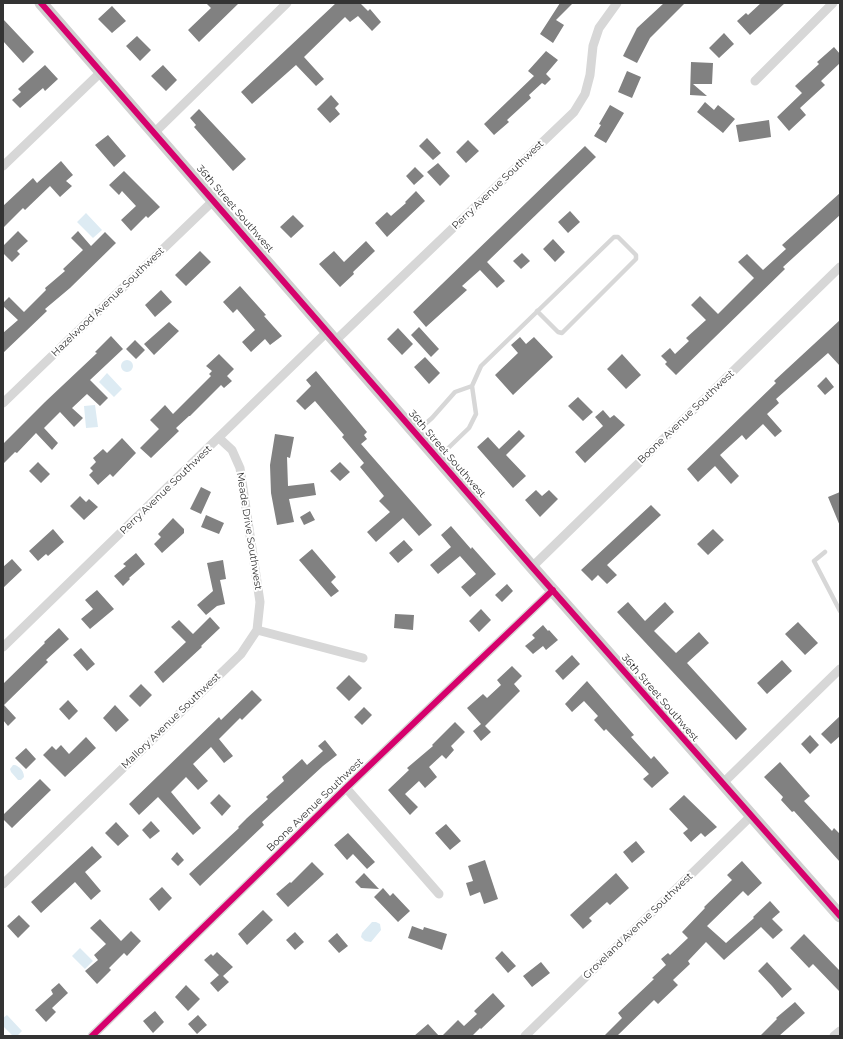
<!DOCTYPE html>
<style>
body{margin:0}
#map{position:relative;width:843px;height:1039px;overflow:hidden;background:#fff;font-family:Montserrat,sans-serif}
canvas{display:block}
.frame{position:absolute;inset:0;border:4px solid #333;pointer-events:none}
</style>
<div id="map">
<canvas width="843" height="1039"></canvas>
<div class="frame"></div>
</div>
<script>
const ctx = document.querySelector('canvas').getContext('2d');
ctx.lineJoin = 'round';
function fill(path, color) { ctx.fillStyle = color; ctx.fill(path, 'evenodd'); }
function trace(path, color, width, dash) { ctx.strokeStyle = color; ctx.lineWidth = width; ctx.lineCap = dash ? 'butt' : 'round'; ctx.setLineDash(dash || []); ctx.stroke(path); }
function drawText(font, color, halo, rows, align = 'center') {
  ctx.font = font + ' Montserrat,sans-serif'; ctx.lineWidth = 4; ctx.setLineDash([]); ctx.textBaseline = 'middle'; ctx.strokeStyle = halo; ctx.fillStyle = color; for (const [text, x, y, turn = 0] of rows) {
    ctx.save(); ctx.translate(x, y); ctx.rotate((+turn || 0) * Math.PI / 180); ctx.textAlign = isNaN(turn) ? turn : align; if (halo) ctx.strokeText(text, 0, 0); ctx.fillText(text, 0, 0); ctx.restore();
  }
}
fill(new Path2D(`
 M86,213L102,230L93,238L77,222Z
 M121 366a6 6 0 1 1 12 0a6 6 0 1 1-12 0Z
 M107,373L122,389L114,397L99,382Z
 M95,405L98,427L86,428L84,406Z
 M13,765H15C20,767 24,771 24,777L21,780H18L11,772L10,769Z
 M372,922H376L380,924L381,930L371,942L365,941L361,937L362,933Z
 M80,948L93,961L85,969L72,956Z
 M7,1015L22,1031L17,1036H13L3,1026V1018Z`), '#ddebf3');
fill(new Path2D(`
 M206,3H239L199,42L188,30L211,8Z
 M336,3H360L368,11L370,9L381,22L372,31L358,16L350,22L345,17L304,57L324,79L316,86L296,65L252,104L241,92Z
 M560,3H573L556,20L564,25L553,43L540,34Z
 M664,3H685L650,38L637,63L623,56L637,28Z
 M761,3H785L750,35L737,21L746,13L748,15Z
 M112,6L126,21L112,33L98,19Z
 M3,19L34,52L23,63L3,41Z
 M724,33L734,44L719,58L709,48Z
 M137,36L151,50L140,61L126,46Z
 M834,47L840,54V63L821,81L825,85L800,108L806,115L789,131L777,117L802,93L795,86L819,64L817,62Z
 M546,51L558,60L546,74L551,79L545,85L542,83L529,95L531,98L507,120L509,122L494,135L484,124L534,76L528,71Z
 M691,62L713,63L712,84H693L707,96L690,95Z
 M45,65L58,79L45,91L43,88L20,108L12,100L21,92L18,89Z
 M163,65L177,80L166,91L151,76Z
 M627,71L641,77L632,98L618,92Z
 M331,95L339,104L335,108L340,114L330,123L317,109Z
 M705,102L714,110L718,105L735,119L723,133L697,112Z
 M610,105L624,113L606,143L594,136L601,125L599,124Z
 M199,109L246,159L233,171L194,127L196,125L190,118Z
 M769,120L771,137L739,142L736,125Z
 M108,135L126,156L114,167L95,145Z
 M427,138L441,153L433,160L419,146Z
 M468,140L479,151L466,163L456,152Z
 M585,146L596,157L487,262L505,281L497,288L480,270L462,286L467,290L426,327L413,312Z
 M61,161L73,175L66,181L72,186L60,197L50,186L25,210L23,208L3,228V206L33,178L37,183Z
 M438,163L450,176L440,186L427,172Z
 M415,167L424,176L414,185L406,176Z
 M124,171L160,207L148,218L146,216L131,231L121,220L136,206L122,191L119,195L109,185Z
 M416,191L425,201L387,237L375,223L387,212L391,216L406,203L405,202Z
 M840,193V215L783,267L785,269L676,375L665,364L667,362L661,356L670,348L675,354L689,341L686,338L706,320L691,305L700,296L718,314L754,278L738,262L747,254L763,270L786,249L782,245Z
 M570,211L580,222L568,233L558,222Z
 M293,215L304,226L291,238L280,227Z
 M18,231L28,241L17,251L20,254L12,262L3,253V246Z
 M78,231L91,246L105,232L116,243L70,288L45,309L47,311L3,353V333L18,320L3,306V303L9,297L24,312L46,290L45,288L65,271L63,269L83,250L71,238Z
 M553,239L565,252L555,262L543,249Z
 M366,241L375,251L353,272L354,274L340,287L319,264L334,251L344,262Z
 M200,251L211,262L186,286L175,275Z
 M522,253L530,261L521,269L513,261Z
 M240,286L266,315L264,316L282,336L270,345L265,339L251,352L242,342L255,330L237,309L233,313L223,302Z
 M161,290L172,302L155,317L145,305Z
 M840,320V366L828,353L776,399L779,403L767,414L782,431L775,437L763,424L746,440L742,435L720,455L739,476L731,484L715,466L698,482L687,469L776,383L774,381Z
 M169,322L179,331L154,355L144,344Z
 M419,327L439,349L431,357L411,335Z
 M398,328L413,344L402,355L387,339Z
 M111,336L123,349L90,380L108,398L100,406L87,394L72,408L83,418L74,427L60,412L44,428L58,443L52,450L36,433L17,453L15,452L3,464V444L45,402L97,353L95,352Z
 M520,337L526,344L534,337L553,357L513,395L495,375L518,353L511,345Z
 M135,340L145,350L136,359L126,349Z
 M219,354L234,369L227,376L232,381L224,388L221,385L190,416H189L176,428L179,431L151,458L140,448L159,429L150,420L165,405L173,414L211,376L209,374L212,371L206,366Z
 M622,354L641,375L626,389L607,369Z
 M425,357L440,373L429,384L414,367Z
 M316,371L367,432L364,435L367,439L361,444L432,525L419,536L403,518L376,542L367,532L390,512L379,501L384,496L360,467L364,463L342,437L344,435L315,401L305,410L296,401L311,386L306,380Z
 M826,377L834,387L825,395L817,386Z
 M578,397L593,412L583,421L568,406Z
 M603,410L610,418L614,415L625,425L585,463L575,452L603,426L595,417Z
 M519,430L525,436L506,455L526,476L513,488L477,447L488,437L499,449Z
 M275,434L294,437L290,458L287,457L288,486L314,483L316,495L289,499L294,522L277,525L271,493L270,465Z
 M122,438L136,453L113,477L110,474L98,485L89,475L93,471L90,468L96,462L93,458L103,449L107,453Z
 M38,462L50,474L41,483L29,471Z
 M340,462L350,472L340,481L330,471Z
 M201,487L211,492L201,514L190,509Z
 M536,490L542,496L549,490L558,499L540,517L525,500Z
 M840,492V526L828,497Z
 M80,496L86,502L89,499L98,507L84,520L70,506Z
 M651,505L661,515L607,565L617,575L607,584L598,575L592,581L581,570Z
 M310,511L315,520L304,525L300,517Z
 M206,515L224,523L219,534L201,527Z
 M173,518L184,529V533L162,553L154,544L161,537L158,534Z
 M451,526L471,549L472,547L496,574L470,597L461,587L476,574L460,556L438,574L430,565L451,547L441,535Z
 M53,529L64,542L48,556L46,554L38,561L29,551Z
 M713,529L724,540L708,555L697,544Z
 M404,540L413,550L398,563L389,553Z
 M312,549L336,577L331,582L339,591L331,597L299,560Z
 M136,553L145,564L129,578L130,579L123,586L114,576L126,566L123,564Z
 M12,559L22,570L3,588V567Z
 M223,560L226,579L220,580L225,604L217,606L206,615L197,605L213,591L207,563Z
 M507,584L513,591L502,602L495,595Z
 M97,590L114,609L90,629L81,619L93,609L85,600Z
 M628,602L645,621L665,602L674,612L654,631L676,653L699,632L709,643L687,663L747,729L736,740L617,612Z
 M481,609L491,620L479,632L469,621Z
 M395,614L414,615L413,630L394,628Z
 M210,617L220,628L201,646L202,647L163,683L154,672L186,642L171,627L179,620L193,634Z
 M798,622L818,643L805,655L785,634Z
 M543,625L548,631L549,630L558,640L546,650L543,646L533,654L525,646L535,638L532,635Z
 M59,628L69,639L46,660L48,662L4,705L16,718L8,726L3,720V684L45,643L44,642Z
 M81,648L95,664L87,671L73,655Z
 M572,655L580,664L563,680L555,671Z
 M782,660L792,671L767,694L757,683Z
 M512,666L522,676L514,684L520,691L485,726L491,732L481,741L473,731L481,724L467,708L483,694L487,698L501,685L497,680Z
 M349,675L362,688L349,701L336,688Z
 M587,681L634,735L631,737L651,759L654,756L669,773L652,788L643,779L649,774L606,729L604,731L594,720L598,716L584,701L572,712L565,704Z
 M141,684L152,695L140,707L129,696Z
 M252,690L262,700L242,720L240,718L219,739L233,756L224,763L211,747L193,764L208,781L198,790L186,777L171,792L201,828L193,835L158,797L139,815L129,804L219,717L221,720Z
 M68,700L78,711L69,720L59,709Z
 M115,705L129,720L116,732L103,718Z
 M364,707L372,715L362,725L354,717Z
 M840,716V736L831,744L821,734Z
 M455,722L465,732L451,746L454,750L446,759L442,755L429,767L437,777L425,788L419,781L405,794L418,807L410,815L388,790L409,770L407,768L433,746L432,745Z
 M810,735L819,745L810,754L801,744Z
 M86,737L96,748L65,777L43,755L52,746L56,750L61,745L69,754Z
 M325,740L337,755L323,766L262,822L264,825L200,886L189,874L239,828L238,827L247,818L268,799L266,797L284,781L282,777L302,759L307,765L323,751L318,746Z
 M26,748L36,759L26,769L15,758Z
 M780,762L810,796L804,801L832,831L834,828L840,834V862L794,811L792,812L781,800L783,797L764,777Z
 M40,779L51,790L12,828L3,819V815Z
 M219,794L231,806L222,816L210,803Z
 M684,795L717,827L705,837L701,833L691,842L683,833L688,829L669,809Z
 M151,821L160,831L150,839L142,830Z
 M116,822L129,836L118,846L105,833Z
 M446,824L461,841L450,850L435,833Z
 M348,833L375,862L367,869L353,854L347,860L334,845Z
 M636,841L645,852L632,863L623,852Z
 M92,846L102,857L85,872L101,891L91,900L75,882L41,913L31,902Z
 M177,852L184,860L178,866L171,859Z
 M485,860L498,899L484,904L480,892L470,896L466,883L473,881L468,866Z
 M742,861L762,883L748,896L743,891L707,926L726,943L754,918L753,917L770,901L780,912L772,919L783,930L773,939L761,927L724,960L706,942L688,961L690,964L673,980L678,985L658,1004L654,1000L617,1036H604L622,1018L618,1013L654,979L652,978L666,965L661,959L668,953L670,955L688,938L682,932L705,908L704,907L732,880L727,875Z
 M312,862L324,874L288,907L276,894L290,882L291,883Z
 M364,873L379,889L361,888L355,882Z
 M616,873L629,888L610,905L607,902L589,918L592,921L583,929L570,915Z
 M162,887L172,898L159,911L149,899Z
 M383,888L390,896L393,893L410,911L398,922L374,897Z
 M263,910L273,920L247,945L238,934Z
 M19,915L30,926L18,938L7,926Z
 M100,919L121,941L131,931L141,941L127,956L124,953L109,968L111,970L97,984L85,971L98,960L94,955L106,944L90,928Z
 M412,926L423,930L424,927L447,934L442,950L408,938Z
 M295,932L304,942L295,950L286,940Z
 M337,933L348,946L339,953L328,941Z
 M804,934L840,971V992L813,964L809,968L790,948Z
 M502,951L516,966L508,973L495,958Z
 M217,952L233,967L223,976L229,982L218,992L210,983L219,975L204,960L211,954L213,956Z
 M541,962L550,973L532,987L523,976Z
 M767,962L792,989L782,998L772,986L758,971Z
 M59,983L68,993L52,1008L56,1012L46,1022L35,1010L53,994L51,990Z
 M186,985L200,999L188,1011L175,997Z
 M493,993L505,1006L481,1029L480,1028L473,1035L474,1036H442L458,1020L464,1026L477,1014L474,1011Z
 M795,1002L805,1013L779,1036H760L777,1019L776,1018Z
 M155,1011L164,1022L153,1033L143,1021Z
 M198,1015L207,1025L197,1034L188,1024Z
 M428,1024L439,1036H414Z`), '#818181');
trace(new Path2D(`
 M416,432L432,418L455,392L472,386
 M439,457L469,428L476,414L472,386L481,366L614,237H618L636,255V259L562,333L558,332L537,311
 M825,552L814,561L840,611`), '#d7d7d7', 4.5);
trace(new Path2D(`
 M755,81L833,3
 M154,133L287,3
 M3,166L101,72
 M335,341L574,112L585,94L590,75L593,46L599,28L617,3
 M3,403L214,200
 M532,567L840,267
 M257,630L363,658
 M3,647L327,332
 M722,784L840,669
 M346,788L439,894
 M3,884L241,654L257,630L260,602L240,468L232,450L219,438
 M92,1036L346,788L553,590
 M525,1036L751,816
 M834,1036L840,1031`), '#d7d7d7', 9);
trace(new Path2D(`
 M41,3L532,567L840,916`), '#d0d0d0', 13);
trace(new Path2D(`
 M41,3L532,567L840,916
 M92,1036L346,788L553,590`), '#d6006c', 6);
drawText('10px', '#333', '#fff', [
 ["Perry Avenue Southwest",498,185,-44],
 ["36th Street Southwest",235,209,49],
 ["Hazelwood Avenue Southwest",108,302,-44],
 ["Boone Avenue Southwest",686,417,-44],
 ["36th Street Southwest",447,454,49],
 ["Perry Avenue Southwest",166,490,-44],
 ["Meade Drive Southwest",249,531,81],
 ["36th Street Southwest",660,698,49],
 ["Mallory Avenue Southwest",171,721,-44],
 ["Boone Avenue Southwest",315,805,-44],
 ["Groveland Avenue Southwest",638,926,-44]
]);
</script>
